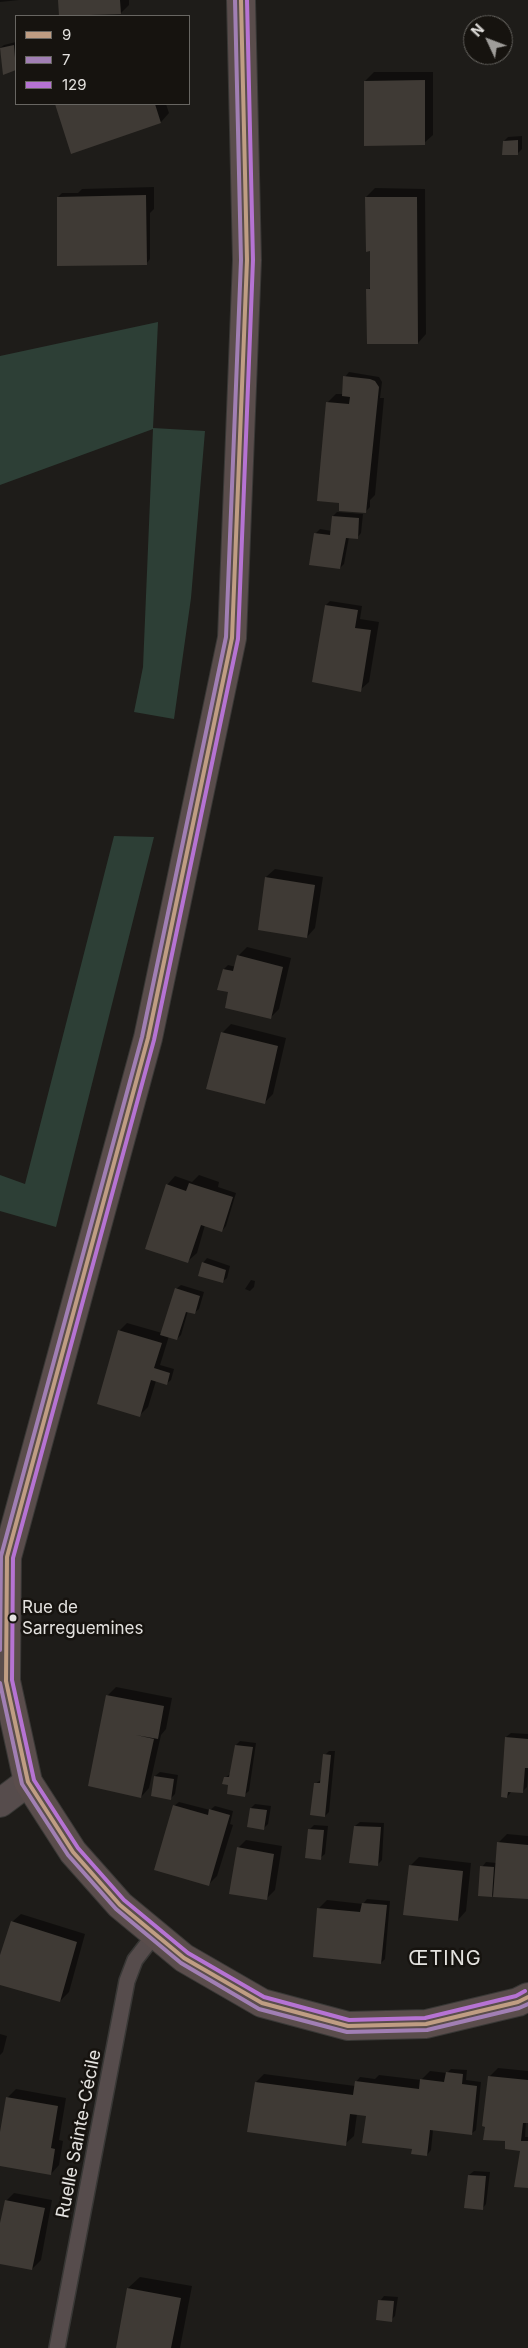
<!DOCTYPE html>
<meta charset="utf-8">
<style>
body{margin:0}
#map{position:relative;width:528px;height:2348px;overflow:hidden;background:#1e1c19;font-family:Inter,sans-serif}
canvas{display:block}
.legend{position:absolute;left:15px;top:15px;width:175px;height:90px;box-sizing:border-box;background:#16130f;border:1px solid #686662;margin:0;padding:6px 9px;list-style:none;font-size:15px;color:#e4e2df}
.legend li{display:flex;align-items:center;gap:10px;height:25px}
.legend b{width:25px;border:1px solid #686662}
.north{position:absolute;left:463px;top:15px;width:50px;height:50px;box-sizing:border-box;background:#16130f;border:1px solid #686662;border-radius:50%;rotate:313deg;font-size:14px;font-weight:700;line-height:20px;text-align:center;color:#e4e2df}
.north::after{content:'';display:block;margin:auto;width:18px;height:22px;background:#9f9d9a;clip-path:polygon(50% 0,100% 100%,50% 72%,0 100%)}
</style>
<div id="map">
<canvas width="528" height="2348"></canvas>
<ul class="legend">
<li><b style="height:6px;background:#bf9d83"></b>9</li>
<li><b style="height:6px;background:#a17fb4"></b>7</li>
<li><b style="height:6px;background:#b673d3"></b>129</li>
</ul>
<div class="north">N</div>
</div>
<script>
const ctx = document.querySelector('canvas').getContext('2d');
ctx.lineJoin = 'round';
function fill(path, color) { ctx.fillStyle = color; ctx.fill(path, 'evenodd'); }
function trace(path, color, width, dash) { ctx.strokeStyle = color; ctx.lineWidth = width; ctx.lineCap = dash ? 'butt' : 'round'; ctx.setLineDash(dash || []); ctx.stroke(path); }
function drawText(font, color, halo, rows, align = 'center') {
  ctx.font = font + ' Inter,sans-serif'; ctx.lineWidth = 5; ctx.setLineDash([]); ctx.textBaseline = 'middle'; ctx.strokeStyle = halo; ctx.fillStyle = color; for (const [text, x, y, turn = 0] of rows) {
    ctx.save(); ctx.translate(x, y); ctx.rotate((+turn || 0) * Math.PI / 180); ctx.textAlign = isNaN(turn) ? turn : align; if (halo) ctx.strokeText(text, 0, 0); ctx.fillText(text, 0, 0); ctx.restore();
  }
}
fill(new Path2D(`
 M158,322L153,428L205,431L191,598L174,719L134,712L143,667L153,429L0,485V356Z
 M114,836L154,837L56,1227L0,1211V1175L25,1184Z`), '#2d3f36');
fill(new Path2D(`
 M0,0H19L0,2Z
 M59,0H129V5L121,13L60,16Z
 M16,42V69L4,73L0,48L4,45Z
 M374,72H433V135L424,143L365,81Z
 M57,104H166L169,113L161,122L72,152Z
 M522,136V149L517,154L504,141L508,137Z
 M154,187V209L150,213V259L146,264L58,197L62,193H78L82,189Z
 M375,188L425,189L426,334L418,343L368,290L371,286V250L366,197Z
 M349,372L379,377L382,382L380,398H384L375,495L370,500V507L365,512L341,502L319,500L328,402L336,394H343L345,377Z
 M337,512L363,514L361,533L357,538L349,537L344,564L340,568L315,534L320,529L332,531L333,516Z
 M330,601L362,606L360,619L379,622L369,682L360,690L326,605Z
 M275,869L323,877L315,928L307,937L266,877Z
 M247,947L291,958L279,1009L270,1018L230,992L224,969L228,965L236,967L238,956Z
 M231,1024L286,1038L273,1094L264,1103L222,1033Z
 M199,1175L219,1182L218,1187L236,1193L226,1226L222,1231L205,1225L197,1253L188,1261L167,1185L175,1176L192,1182Z
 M207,1258L230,1266L227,1278L222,1282L203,1263Z
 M251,1280L255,1281L254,1287L250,1291L245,1289Z
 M181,1285L204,1292L199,1309L194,1313L188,1311L181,1335L177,1339L169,1336L160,1365L174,1369L171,1380L166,1384L156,1381L148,1407L140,1415L119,1331L127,1323L162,1333L176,1289Z
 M116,1687L172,1698L166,1729L161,1735L149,1788L141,1797L107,1696Z
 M511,1733L528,1734V1774L527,1787L523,1791H512L507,1797L506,1737Z
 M240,1741L256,1743L249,1791L244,1795L229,1784L225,1778L231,1773L236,1745Z
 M329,1751H335L329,1812L325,1816L315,1784L322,1779L325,1755Z
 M160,1772L178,1775L175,1794L170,1799L152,1795L155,1776Z
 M179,1802L210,1810L215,1806L233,1811L230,1824L233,1825L217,1876L209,1884L174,1806Z
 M255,1804L271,1806L268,1824L264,1828L251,1808Z
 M360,1822L384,1823L382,1860L377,1865L355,1826Z
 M314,1825L328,1826L325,1854L320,1858L310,1829Z
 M507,1834L528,1836V1898L495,1893L492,1896L482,1867L486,1862L497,1863L498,1843Z
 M246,1840L282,1846L275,1890L266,1899L238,1848Z
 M419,1857L471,1863L466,1911L458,1920L410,1866Z
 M367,1899L390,1901L385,1959L381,1963L318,1909L327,1900L363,1904Z
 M21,1914L85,1934L69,1992L60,2001L0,1983V1959L12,1922Z
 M0,2034L7,2036L3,2052L0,2055Z
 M498,2068L528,2071V2122H526L525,2137H528V2187L521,2150L506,2140L489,2077Z
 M451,2069L467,2070L466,2080L481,2082L476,2130L471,2134L433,2130L431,2150L427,2155L413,2148L367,2115L357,2114L354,2136L345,2144L256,2082L264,2074L355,2086L356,2082L360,2077L375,2079L379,2075L421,2080L430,2071L447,2073Z
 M16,2089L66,2098L59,2140L63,2141L59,2165L51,2174L0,2165V2139L7,2098Z
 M474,2171L490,2172L486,2204L482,2209L469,2175Z
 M14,2193L52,2200L41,2260L32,2269L0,2263V2226L6,2201Z
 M140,2277L192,2286L180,2348H117L128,2288Z
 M384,2296L398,2297L395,2316L391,2320L380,2301Z`), '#0007');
fill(new Path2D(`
 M58,0H120L121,14L59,16Z
 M14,45L16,70L3,75L0,48Z
 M425,80V145L364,146V81Z
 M55,104H155L161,123L71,154Z
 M518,140V155H502L503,141Z
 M146,195L147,265L57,266V197Z
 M365,197H417L418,344H367L366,289H370V251L366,252Z
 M343,376L370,379L375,381L379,387L366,513L339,511V503L317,501L326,402L349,404L350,397L342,396Z
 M332,516L359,518L358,539L346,538L340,569L309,565L314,533L330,535Z
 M325,605L358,610L355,628L371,630L361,692L312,682Z
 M265,877L315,885L307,938L258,930Z
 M237,955L283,967L271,1019L225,1008L228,992L217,990L223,969L233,971Z
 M221,1032L278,1046L265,1104L206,1089Z
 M189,1183L233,1197L222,1232L201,1225L188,1263L145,1249L166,1184L186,1191Z
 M202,1262L226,1270L223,1283L198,1276Z
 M175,1288L200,1296L195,1314L186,1312L177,1340L160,1335Z
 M118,1330L162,1343L154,1368L170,1373L167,1385L151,1380L140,1417L97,1404Z
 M106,1695L164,1706L158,1739L136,1735L154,1739L141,1798L88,1786Z
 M505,1737L528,1739V1768H525L523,1793L508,1792L507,1798L501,1797Z
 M235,1745L253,1747L245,1797L227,1794L228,1785L222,1784L224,1777H229Z
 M323,1754L331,1755L325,1817L310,1815L314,1783H320Z
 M154,1776L174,1779L171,1800L151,1796Z
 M173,1805L208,1815L209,1809L230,1815L209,1886L154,1870Z
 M250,1808L267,1810L264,1830L247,1827Z
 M354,1826L381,1827L378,1866L349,1863Z
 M308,1829L324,1830L321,1860L305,1858Z
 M497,1842L528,1845V1899L493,1897Z
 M237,1847L274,1854L267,1900L229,1894Z
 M409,1865L463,1871L458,1921L403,1915Z
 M480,1866L494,1867L492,1897L478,1896Z
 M362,1903L387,1905L381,1964L313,1957L317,1908L360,1912Z
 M11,1921L77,1942L60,2002L0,1985V1955Z
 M446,2072L463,2074L462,2084L477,2086L472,2135L430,2130L427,2156L411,2154L412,2149L362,2143L366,2116L350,2114L346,2146L247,2132L255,2082L353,2095L355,2081L419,2089L420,2079L444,2082Z
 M488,2076L528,2080V2123H523L521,2141H528V2188L514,2187L520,2151L505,2149V2141L483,2140L485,2127L482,2126Z
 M6,2097L58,2106L51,2148L55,2149L51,2175L0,2166V2132Z
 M468,2175L486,2176L483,2210L464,2208Z
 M5,2200L45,2208L32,2270L0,2264V2223Z
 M127,2288L181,2298L171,2348H116Z
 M378,2300L394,2301L392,2322L376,2320Z`), '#3f3a35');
const lane = new Path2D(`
 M57,2348L127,1981L135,1960L155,1934`);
const street = new Path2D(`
 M0,1803L28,1782`);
const secondary = new Path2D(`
 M241,0L247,260L232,638L148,1038L7,1557L6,1681L28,1782L73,1852L120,1905L184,1958L262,2003L348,2026L426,2024L518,2002L528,1997`);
trace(lane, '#393836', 18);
trace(street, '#393836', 30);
trace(secondary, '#393836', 30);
trace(lane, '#564c4c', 15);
trace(street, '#564c4c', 28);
trace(secondary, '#5a4d4c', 28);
trace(new Path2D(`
 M241,0L247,260L232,638L148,1038L7,1557L6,1681L28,1782L73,1852L120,1905L184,1958L262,2003L348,2026L426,2024L518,2002L528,1997`), '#bf9d83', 4);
trace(new Path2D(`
 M0,1650L1,1556L142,1037L226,637L241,260L235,0
 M0,1683L22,1784L68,1855L116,1909L181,1963L259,2009L347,2032L427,2030L519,2008L528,2004`), '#a17fb4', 4);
trace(new Path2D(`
 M247,0L253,260L238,639L154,1040L13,1558L12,1680L34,1780L78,1848L124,1900L188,1953L264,1997L349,2020L425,2018L516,1996L525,1991`), '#b673d3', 4);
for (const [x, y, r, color] of [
 [13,1618,4.5,"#e4e2df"]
]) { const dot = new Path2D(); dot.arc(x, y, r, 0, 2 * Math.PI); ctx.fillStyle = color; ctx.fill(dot); trace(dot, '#16130f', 2); }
drawText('17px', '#e4e2df', '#16130f', [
 ["Rue de",22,1608],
 ["Sarreguemines",22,1629]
], 'left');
drawText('18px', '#e4e2df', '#16130f', [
 ["Ruelle Sainte-Cécile",79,2134,-79]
]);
ctx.letterSpacing = '1px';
drawText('20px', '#e4e2df', '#16130f', [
 ["ŒTING",445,1959]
]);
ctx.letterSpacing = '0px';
</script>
